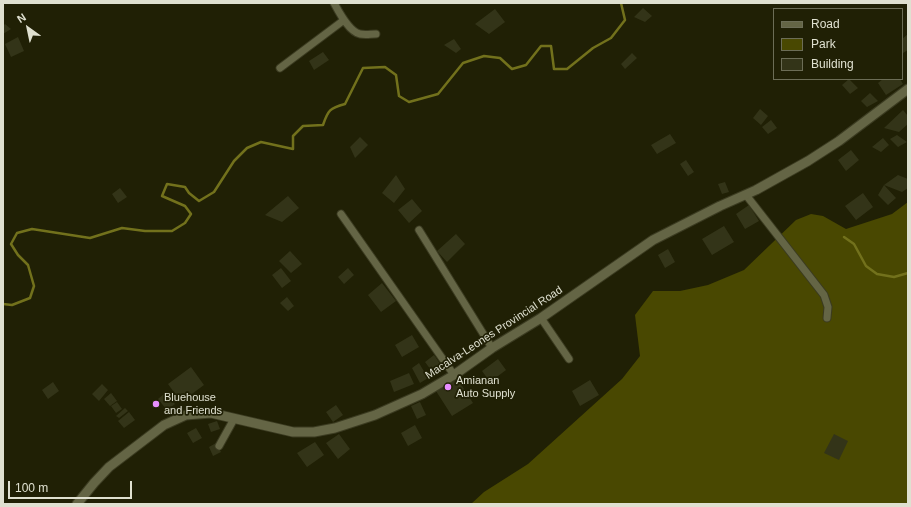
<!DOCTYPE html>
<style>
body{margin:0}
#map{position:relative;width:911px;height:507px;overflow:hidden;background:#202005;font-family:Arial,sans-serif}
canvas{display:block}
.frame{position:absolute;inset:0;border:4px solid #dfe0d0;pointer-events:none}
.legend{position:absolute;left:773px;top:8px;width:130px;height:72px;box-sizing:border-box;background:#202005;border:1px solid #6c6d56;margin:0;padding:5px 7px;list-style:none;font-size:12px;color:#dfe0d0}
.legend li{display:flex;align-items:center;gap:8px;height:20px}
.legend b{width:20px;border:1px solid #6c6d56}
.north{position:absolute;left:8px;top:8px;width:40px;height:40px;-webkit-text-stroke:3px #202005;paint-order:stroke;rotate:327deg;font-size:11px;font-weight:700;line-height:16px;text-align:center;color:#dfe0d0}
.north::after{content:'';display:block;margin:auto;width:14px;height:18px;background:#dfe0d0;clip-path:polygon(50% 0,100% 100%,50% 72%,0 100%)}
.scale{position:absolute;left:8px;top:481px;width:124px;height:18px;box-sizing:border-box;border:2px solid #dfe0d0;border-top:0;padding-left:5px;font-size:12px;line-height:14px;white-space:nowrap;color:#dfe0d0;-webkit-text-stroke:3px #202005;paint-order:stroke}
</style>
<div id="map">
<canvas width="911" height="507"></canvas>
<div class="frame"></div>
<ul class="legend">
<li><b style="height:5px;background:#646545"></b>Road</li>
<li><b style="height:11px;background:#494801"></b>Park</li>
<li><b style="height:11px;background:#333418"></b>Building</li>
</ul>
<div class="north">N</div>
<div class="scale">100 m</div>
</div>
<script>
const ctx = document.querySelector('canvas').getContext('2d');
ctx.lineJoin = 'round';
function fill(path, color) { ctx.fillStyle = color; ctx.fill(path, 'evenodd'); }
function trace(path, color, width, dash) { ctx.strokeStyle = color; ctx.lineWidth = width; ctx.lineCap = dash ? 'butt' : 'round'; ctx.setLineDash(dash || []); ctx.stroke(path); }
function drawText(font, color, halo, rows, align = 'center') {
  ctx.font = font + ' Arial,sans-serif'; ctx.lineWidth = 3.5; ctx.setLineDash([]); ctx.textBaseline = 'middle'; ctx.strokeStyle = halo; ctx.fillStyle = color; for (const [text, x, y, turn = 0] of rows) {
    ctx.save(); ctx.translate(x, y); ctx.rotate((+turn || 0) * Math.PI / 180); ctx.textAlign = isNaN(turn) ? turn : align; if (halo) ctx.strokeText(text, 0, 0); ctx.fillText(text, 0, 0); ctx.restore();
  }
}
fill(new Path2D(`
 M908,202V504H471L484,492L528,464L622,379L640,356L635,315L653,291H680L708,285L744,270L796,220L811,214L823,216L846,229L892,214Z`), '#494801');
trace(new Path2D(`
 M844,237L854,244L866,266L877,274L894,277L908,273
 M3,304L12,305L30,298L34,286L28,265L18,255L11,244L17,233L32,229L90,238L122,228L145,231H172L185,223L191,214L185,206L162,196L167,184L185,187L189,193L199,201L214,192L234,161L247,148L261,142L293,149V136L303,126L323,125C328,110 330,108 345,104L363,68L385,67L396,75L399,96L409,102L438,94L463,63L484,56L500,58L512,69L526,65L541,46H551L554,69H567L593,48L611,38L625,20L621,3`), '#72711c', 2.5);
fill(new Path2D(`
 M643,8L652,16L645,22L634,17Z
 M495,9L505,22L489,34L475,24Z
 M5,24L11,29L3,34V26Z
 M908,34V50L903,53L902,52V39Z
 M18,37L24,51L11,57L5,44Z
 M454,39L461,49L456,53L444,45Z
 M323,52L329,60L314,70L309,61Z
 M632,53L637,58L625,69L621,64Z
 M849,79L858,88L850,94L842,85Z
 M883,79H900L903,84L886,95L878,83Z
 M870,93L878,101L867,107L861,101Z
 M760,109L768,116L761,125L753,118Z
 M903,110L908,116V124L899,132L884,128Z
 M771,120L777,128L768,134L762,127Z
 M670,134L676,143L657,154L651,145Z
 M897,135L907,142L898,147L890,139Z
 M360,137L368,145L355,158L350,147Z
 M883,138L889,145L881,152L872,147Z
 M851,150L859,160L846,171L838,160Z
 M686,160L694,172L688,176L680,164Z
 M396,175L405,189L394,203L382,193Z
 M898,175L908,179V188L902,192L884,185Z
 M725,182L729,192L722,194L718,184Z
 M884,185L896,198L888,205L878,195Z
 M120,188L127,197L118,203L112,194Z
 M863,193L873,207L856,220L845,206Z
 M288,196L299,208L282,222L265,215Z
 M412,199L422,211L409,223L398,210Z
 M749,205L759,221L745,229L736,214Z
 M724,226L734,242L712,255L702,239Z
 M456,234L465,244L447,262L437,251Z
 M668,249L675,262L665,268L658,255Z
 M290,251L302,264L291,273L279,261Z
 M281,268L291,281L282,288L272,275Z
 M348,268L354,275L344,284L338,277Z
 M382,283L396,301L381,312L368,295Z
 M287,297L294,306L288,311L280,303Z
 M412,335L419,347L402,357L395,345Z
 M434,355L443,368L434,374L425,362Z
 M498,359L506,370L490,382L482,371Z
 M419,363L428,378L420,383L412,368Z
 M191,367L204,385L181,402L168,384Z
 M409,373L414,384L394,392L390,381Z
 M457,378L473,403L452,416L436,391Z
 M590,380L599,395L580,406L572,391Z
 M53,382L59,391L48,399L42,390Z
 M102,384L108,390L99,401L92,394Z
 M111,393L117,401L110,406L104,399Z
 M165,393L175,404L167,410L158,399Z
 M117,402L122,409L116,413L111,406Z
 M420,402L426,415L417,419L411,406Z
 M336,405L343,415L333,422L326,412Z
 M125,408L128,411L119,418L116,416Z
 M129,412L135,420L124,428L118,421Z
 M217,421L220,429L211,432L208,424Z
 M415,425L422,438L408,446L401,433Z
 M196,428L202,438L193,443L187,433Z
 M339,434L350,449L338,459L326,443Z
 M834,434L848,441L839,460L824,453Z
 M315,442L324,455L307,467L297,453Z
 M216,443L221,452L213,456L209,447Z`), '#333418');
const minor = new Path2D(`
 M334,3C339,12 349,32 360,34C365,35 371,34 376,34
 M280,68L344,20
 M746,195L824,295L828,307L827,318
 M341,214L454,375
 M419,230L492,348
 M541,318L569,359
 M219,446L234,419`);
const tertiary = new Path2D(`
 M77,504L94,483L109,467L164,425L186,415L211,413L293,432H314L335,428L375,415L422,394L454,375L492,348L541,318L653,240L720,206L756,190L808,161L839,141L908,89`);
trace(minor, '#3b3b21', 9);
trace(tertiary, '#3b3b21', 11);
trace(minor, '#646545', 7);
trace(tertiary, '#646545', 9);
for (const [x, y, r, color] of [
 [448,387,4,"#e88eff"],
 [156,404,4,"#e88eff"]
]) { const dot = new Path2D(); dot.arc(x, y, r, 0, 2 * Math.PI); ctx.fillStyle = color; ctx.fill(dot); trace(dot, '#202005', 1.5); }
drawText('11px', '#dfe0d0', '#202005', [
 ["Macalva-Leones Provincial Road",494,333,-33]
]);
drawText('11px', '#dfe0d0', '#202005', [
 ["Amianan",456,381],
 ["Auto Supply",456,394],
 ["Bluehouse",164,398],
 ["and Friends",164,411]
], 'left');
</script>
